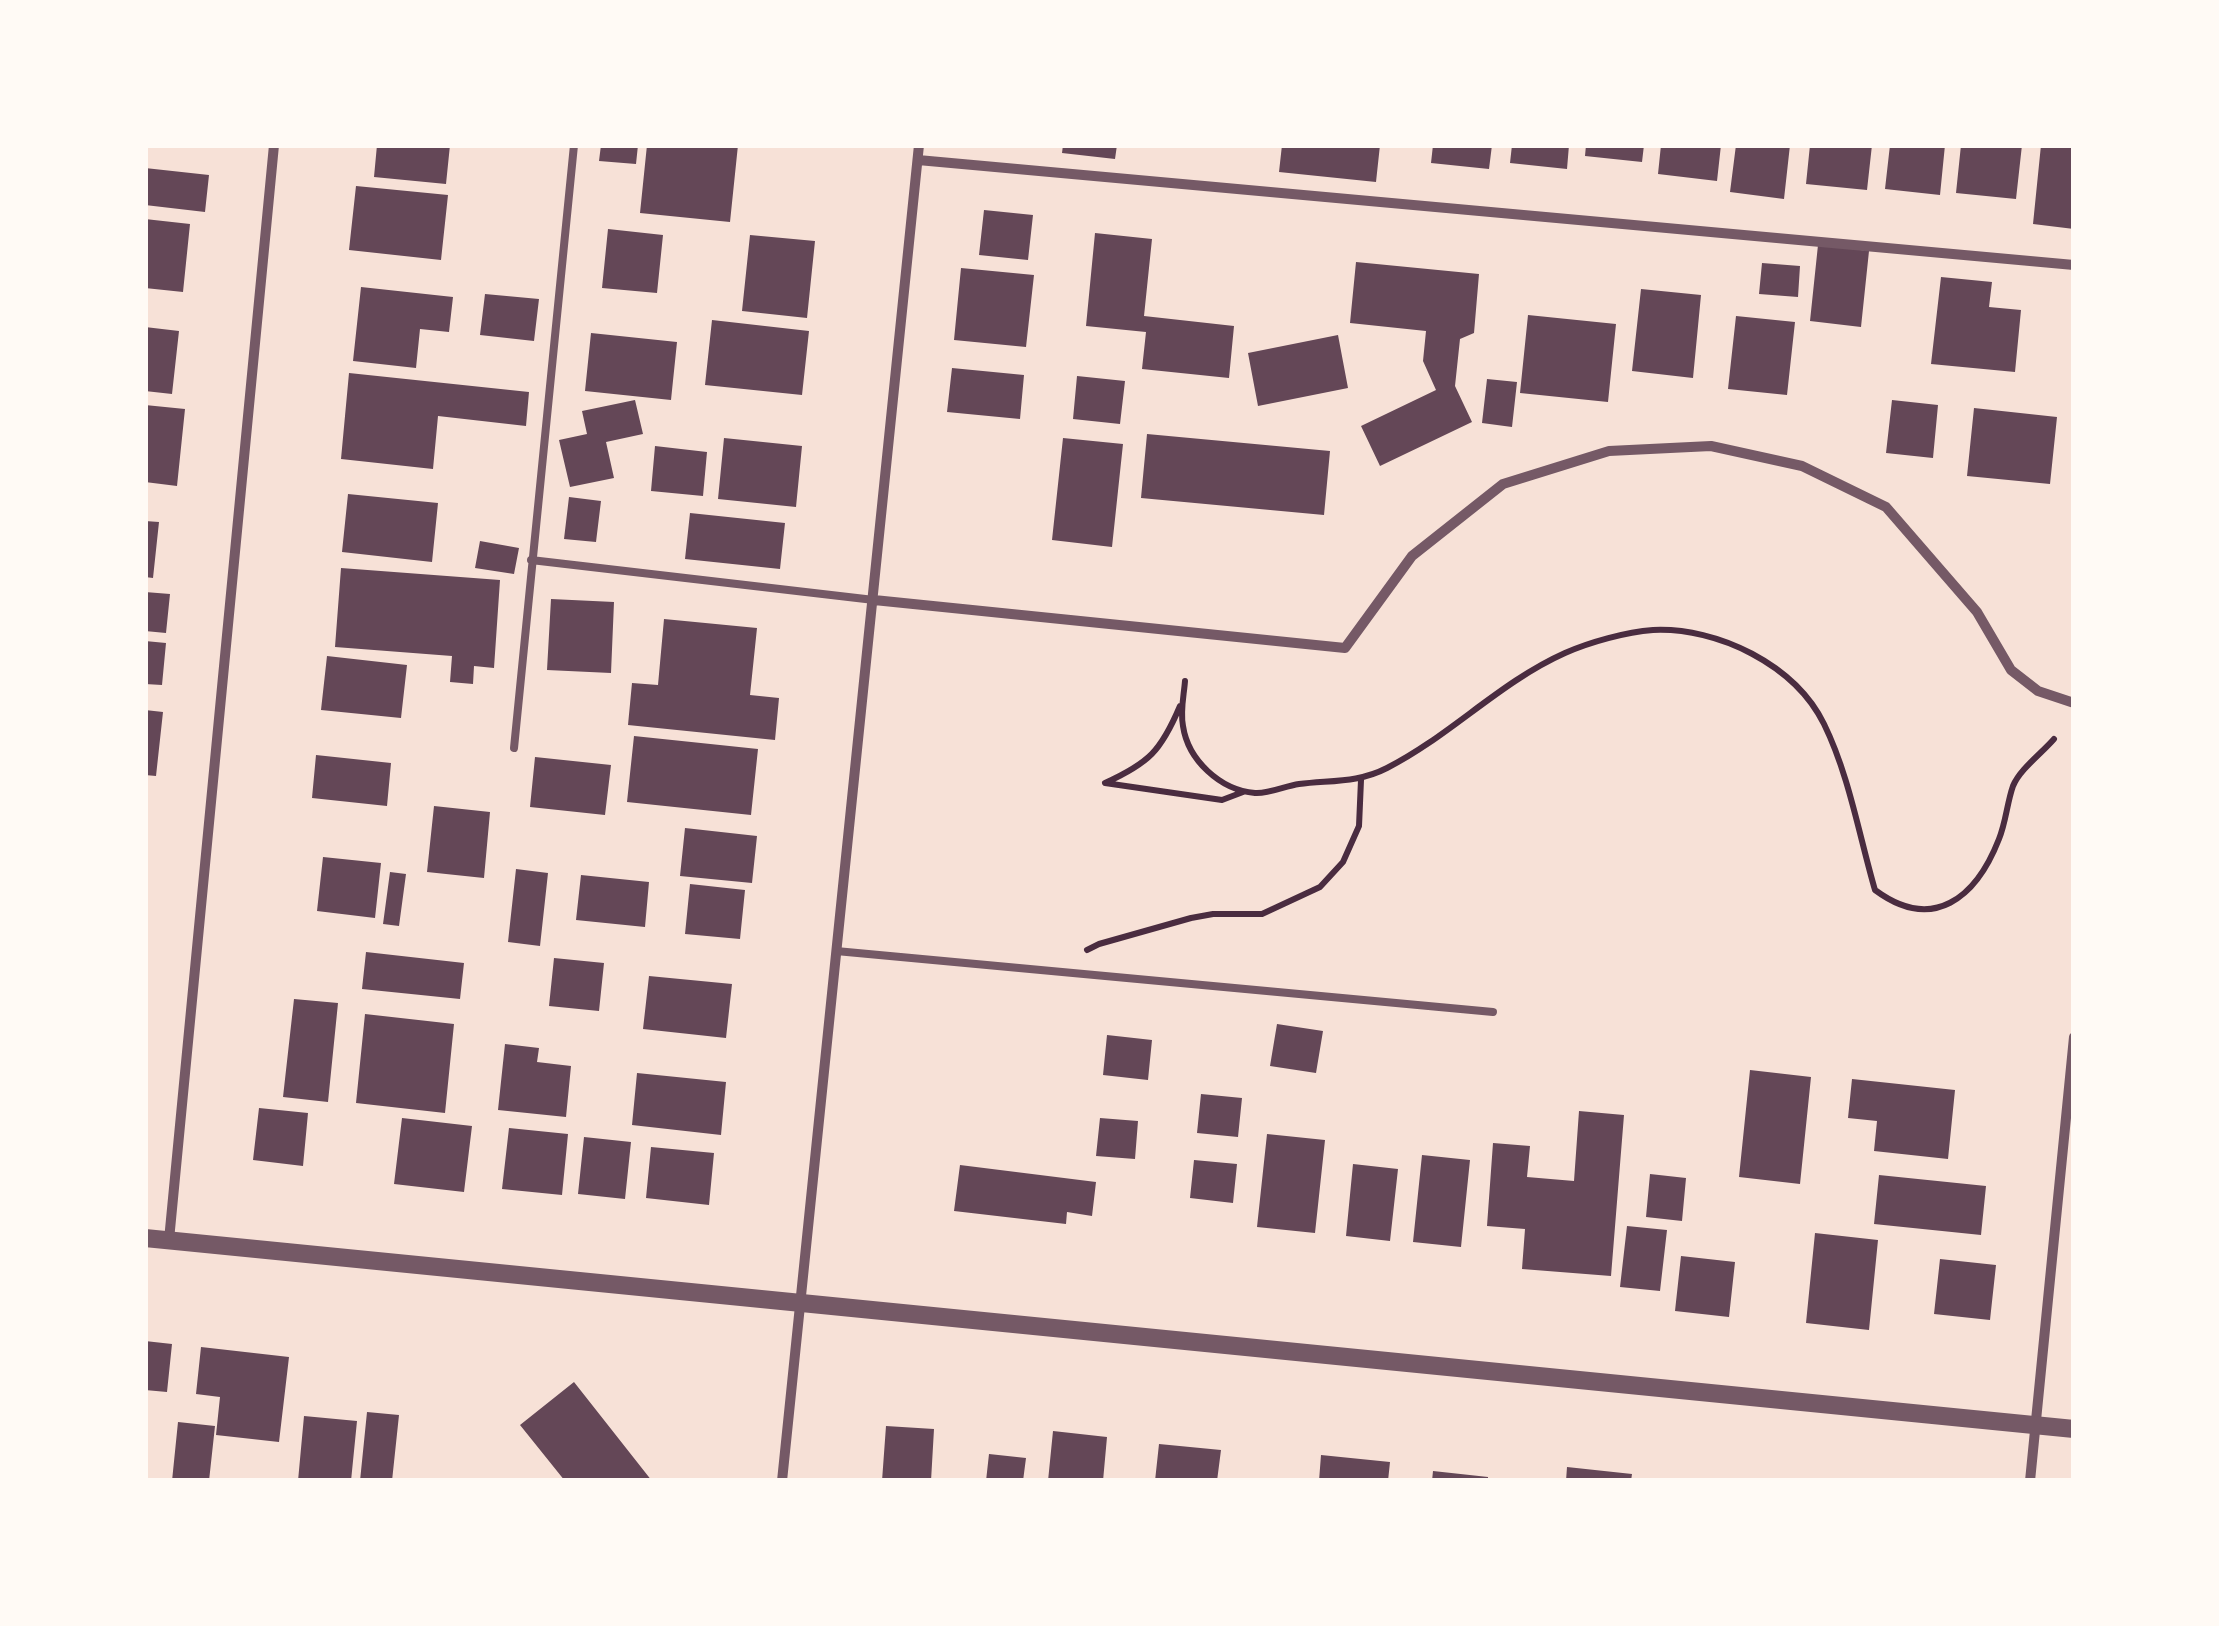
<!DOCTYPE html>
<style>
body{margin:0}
#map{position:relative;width:2219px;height:1626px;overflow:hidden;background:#f7e1d7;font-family:"Roboto Condensed",sans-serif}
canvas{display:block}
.frame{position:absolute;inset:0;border:148px solid #fffaf5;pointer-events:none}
</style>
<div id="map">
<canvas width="2219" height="1626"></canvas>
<div class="frame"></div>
</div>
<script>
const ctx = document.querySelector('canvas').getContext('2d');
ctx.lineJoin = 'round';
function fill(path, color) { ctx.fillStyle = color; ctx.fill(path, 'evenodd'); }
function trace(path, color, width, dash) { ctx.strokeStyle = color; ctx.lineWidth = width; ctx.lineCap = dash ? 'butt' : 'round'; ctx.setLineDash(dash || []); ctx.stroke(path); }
fill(new Path2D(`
 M377,145H450L446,184L374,177Z
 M601,145H638L636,164L599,161Z
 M647,145H738L730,222L640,213Z
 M1063,145H1117L1115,159L1062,153Z
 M1282,145H1380L1376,182L1279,172Z
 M1433,145H1492L1489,169L1431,163Z
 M1512,145H1569L1567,169L1510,163Z
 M1586,145H1644L1642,162L1585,156Z
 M1661,145H1721L1717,181L1658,174Z
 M1736,145H1790L1784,199L1730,192Z
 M1810,145H1872L1867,190L1806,184Z
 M1890,145H1945L1940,195L1885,189Z
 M1961,145H2022L2016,199L1956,193Z
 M2041,145H2074V229L2033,224Z
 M145,168L209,175L205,212L145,205Z
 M356,186L448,195L441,260L349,250Z
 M984,210L1033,215L1028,260L979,255Z
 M145,219L190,224L183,292L145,288Z
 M608,229L663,235L657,293L602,288Z
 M1095,233L1152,239L1144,316L1234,326L1229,378L1142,369L1146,332L1086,326Z
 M750,235L815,241L807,318L742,311Z
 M1818,245L1869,251L1861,327L1810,321Z
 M1356,262L1479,274L1474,333L1460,339L1455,386L1472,422L1380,466L1361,426L1436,390L1423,361L1426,331L1350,323Z
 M1762,263L1800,266L1798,297L1759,294Z
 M961,268L1034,275L1026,347L954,340Z
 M1941,277L1992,282L1989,307L2021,310L2015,372L1931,364Z
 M361,287L453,297L449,332L420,329L416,368L353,361Z
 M1641,289L1701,295L1693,378L1632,371Z
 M485,294L539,299L534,341L480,335Z
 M1528,315L1616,324L1608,402L1520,393Z
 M1736,316L1795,322L1787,395L1728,389Z
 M712,320L809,331L802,395L705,385Z
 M145,327L179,331L172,394L145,391Z
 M591,333L677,342L671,400L585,391Z
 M1338,335L1348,388L1258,406L1248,353Z
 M952,368L1024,375L1020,419L947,412Z
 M349,373L529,392L526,426L438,416L433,469L341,459Z
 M1077,376L1125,381L1120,424L1073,419Z
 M1487,379L1517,382L1512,427L1482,423Z
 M635,400L643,434L606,442L614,478L570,487L559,440L587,434L582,411Z
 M1892,400L1938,405L1933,458L1886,453Z
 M145,405L185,409L177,486L145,482Z
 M1974,408L2057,417L2050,484L1967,476Z
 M1147,434L1330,451L1324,515L1141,498Z
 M724,438L802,446L796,507L718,499Z
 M1063,438L1123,444L1112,547L1052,540Z
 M655,446L707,452L703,496L651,491Z
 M348,494L438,503L432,562L342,552Z
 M569,497L601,501L596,542L564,539Z
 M690,513L785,523L780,569L685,559Z
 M145,521L159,522L153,578L145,577Z
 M480,541L519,548L514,574L475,568Z
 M341,568L500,580L494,668L474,666L473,684L450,682L452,656L335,647Z
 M145,592L170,594L166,633L145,631Z
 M551,599L614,602L611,673L547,670Z
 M664,619L757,628L750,695L779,698L775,740L628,725L632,683L658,685Z
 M145,641L166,643L162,685L145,684Z
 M327,656L407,665L401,718L321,710Z
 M145,710L163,712L156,776L145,775Z
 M634,736L758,749L751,815L627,802Z
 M316,755L391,763L387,806L312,798Z
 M535,757L611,765L605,815L530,807Z
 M434,806L490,812L484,878L427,872Z
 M685,828L757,836L752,883L680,876Z
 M323,857L381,863L375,918L317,911Z
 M516,869L548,873L540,946L508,942Z
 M390,872L406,874L399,926L383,924Z
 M581,875L649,882L645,927L576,920Z
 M690,884L745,890L740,939L685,934Z
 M366,952L464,963L460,999L362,989Z
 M554,958L604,963L599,1011L549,1006Z
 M649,976L732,984L726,1038L643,1029Z
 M294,999L338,1003L328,1102L283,1097Z
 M365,1014L454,1024L445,1113L356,1103Z
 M1277,1024L1323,1031L1316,1073L1270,1066Z
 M1107,1035L1152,1040L1148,1080L1103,1075Z
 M505,1044L539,1048L537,1062L571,1066L566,1117L498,1110Z
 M1750,1070L1811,1077L1800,1184L1739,1177Z
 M637,1073L726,1082L721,1135L632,1125Z
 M1852,1079L1955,1090L1948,1159L1874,1151L1877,1121L1848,1118Z
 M1201,1094L1242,1098L1238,1137L1197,1133Z
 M259,1108L308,1113L303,1166L253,1160Z
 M1579,1111L1624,1115L1611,1276L1522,1269L1525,1229L1487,1226L1493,1143L1530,1146L1527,1177L1574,1181Z
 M402,1118L472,1126L464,1192L394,1184Z
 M1100,1118L1138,1121L1135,1159L1096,1156Z
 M509,1128L568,1134L562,1195L502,1189Z
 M1267,1134L1325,1140L1315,1233L1257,1227Z
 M584,1137L631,1142L625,1199L578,1194Z
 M651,1147L714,1153L709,1205L646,1198Z
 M1422,1155L1470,1160L1461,1247L1413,1242Z
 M1194,1160L1237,1164L1233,1203L1190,1198Z
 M1353,1164L1398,1169L1390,1241L1346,1236Z
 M960,1165L1096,1182L1092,1216L1067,1212L1066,1224L954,1211Z
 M1650,1174L1686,1178L1682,1221L1646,1217Z
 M1879,1175L1986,1186L1981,1235L1874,1224Z
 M1627,1226L1667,1230L1660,1291L1620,1287Z
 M1815,1233L1878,1240L1869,1330L1806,1323Z
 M1681,1256L1735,1262L1729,1317L1675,1311Z
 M1940,1259L1996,1265L1990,1320L1934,1314Z
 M145,1341L172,1344L167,1392L145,1390Z
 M201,1347L289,1357L279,1442L216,1435L220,1397L196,1394Z
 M574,1382L652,1481H565L520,1425Z
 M367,1412L399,1415L392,1481H360Z
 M304,1416L357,1421L351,1481H298Z
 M178,1422L215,1426L209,1481H172Z
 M886,1426L934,1429L931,1481H882Z
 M1053,1431L1107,1437L1103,1481H1048Z
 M1159,1444L1221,1450L1217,1481H1155Z
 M989,1454L1026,1458L1023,1481H986Z
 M1321,1455L1390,1462L1388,1481H1319Z
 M1567,1467L1632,1474L1631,1481H1566Z
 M1433,1471L1488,1477V1481H1432Z`), '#644757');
trace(new Path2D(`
 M1185,681C1184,695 1180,711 1183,726C1188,760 1220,790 1255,793C1269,794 1285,786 1299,784C1331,780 1358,783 1387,768C1450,736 1500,682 1565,653C1590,642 1626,632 1653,630C1718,627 1795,665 1824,724C1849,775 1859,835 1875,890C1933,933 1976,898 1999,839C2006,822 2007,803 2013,786C2020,769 2042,753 2054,739
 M1180,706C1161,751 1149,763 1105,783L1222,800L1243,792
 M1087,950L1099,944L1191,918L1213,914H1262L1320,887L1343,862L1359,826L1361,780`), '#4a2c40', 6);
trace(new Path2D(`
 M531,560L874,600
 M514,748L574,145
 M836,951L1493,1012`), '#755966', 8);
trace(new Path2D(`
 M918,160L2074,265
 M874,600L1345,648L1412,556L1503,484L1609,451L1711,446L1802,466L1886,507L1977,612L2011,670L2038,691L2074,703
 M169,1240L274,145
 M782,1481L919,145
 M2030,1481L2074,1037`), '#755966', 10);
trace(new Path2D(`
 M145,1238L2074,1429`), '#755966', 18);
</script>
